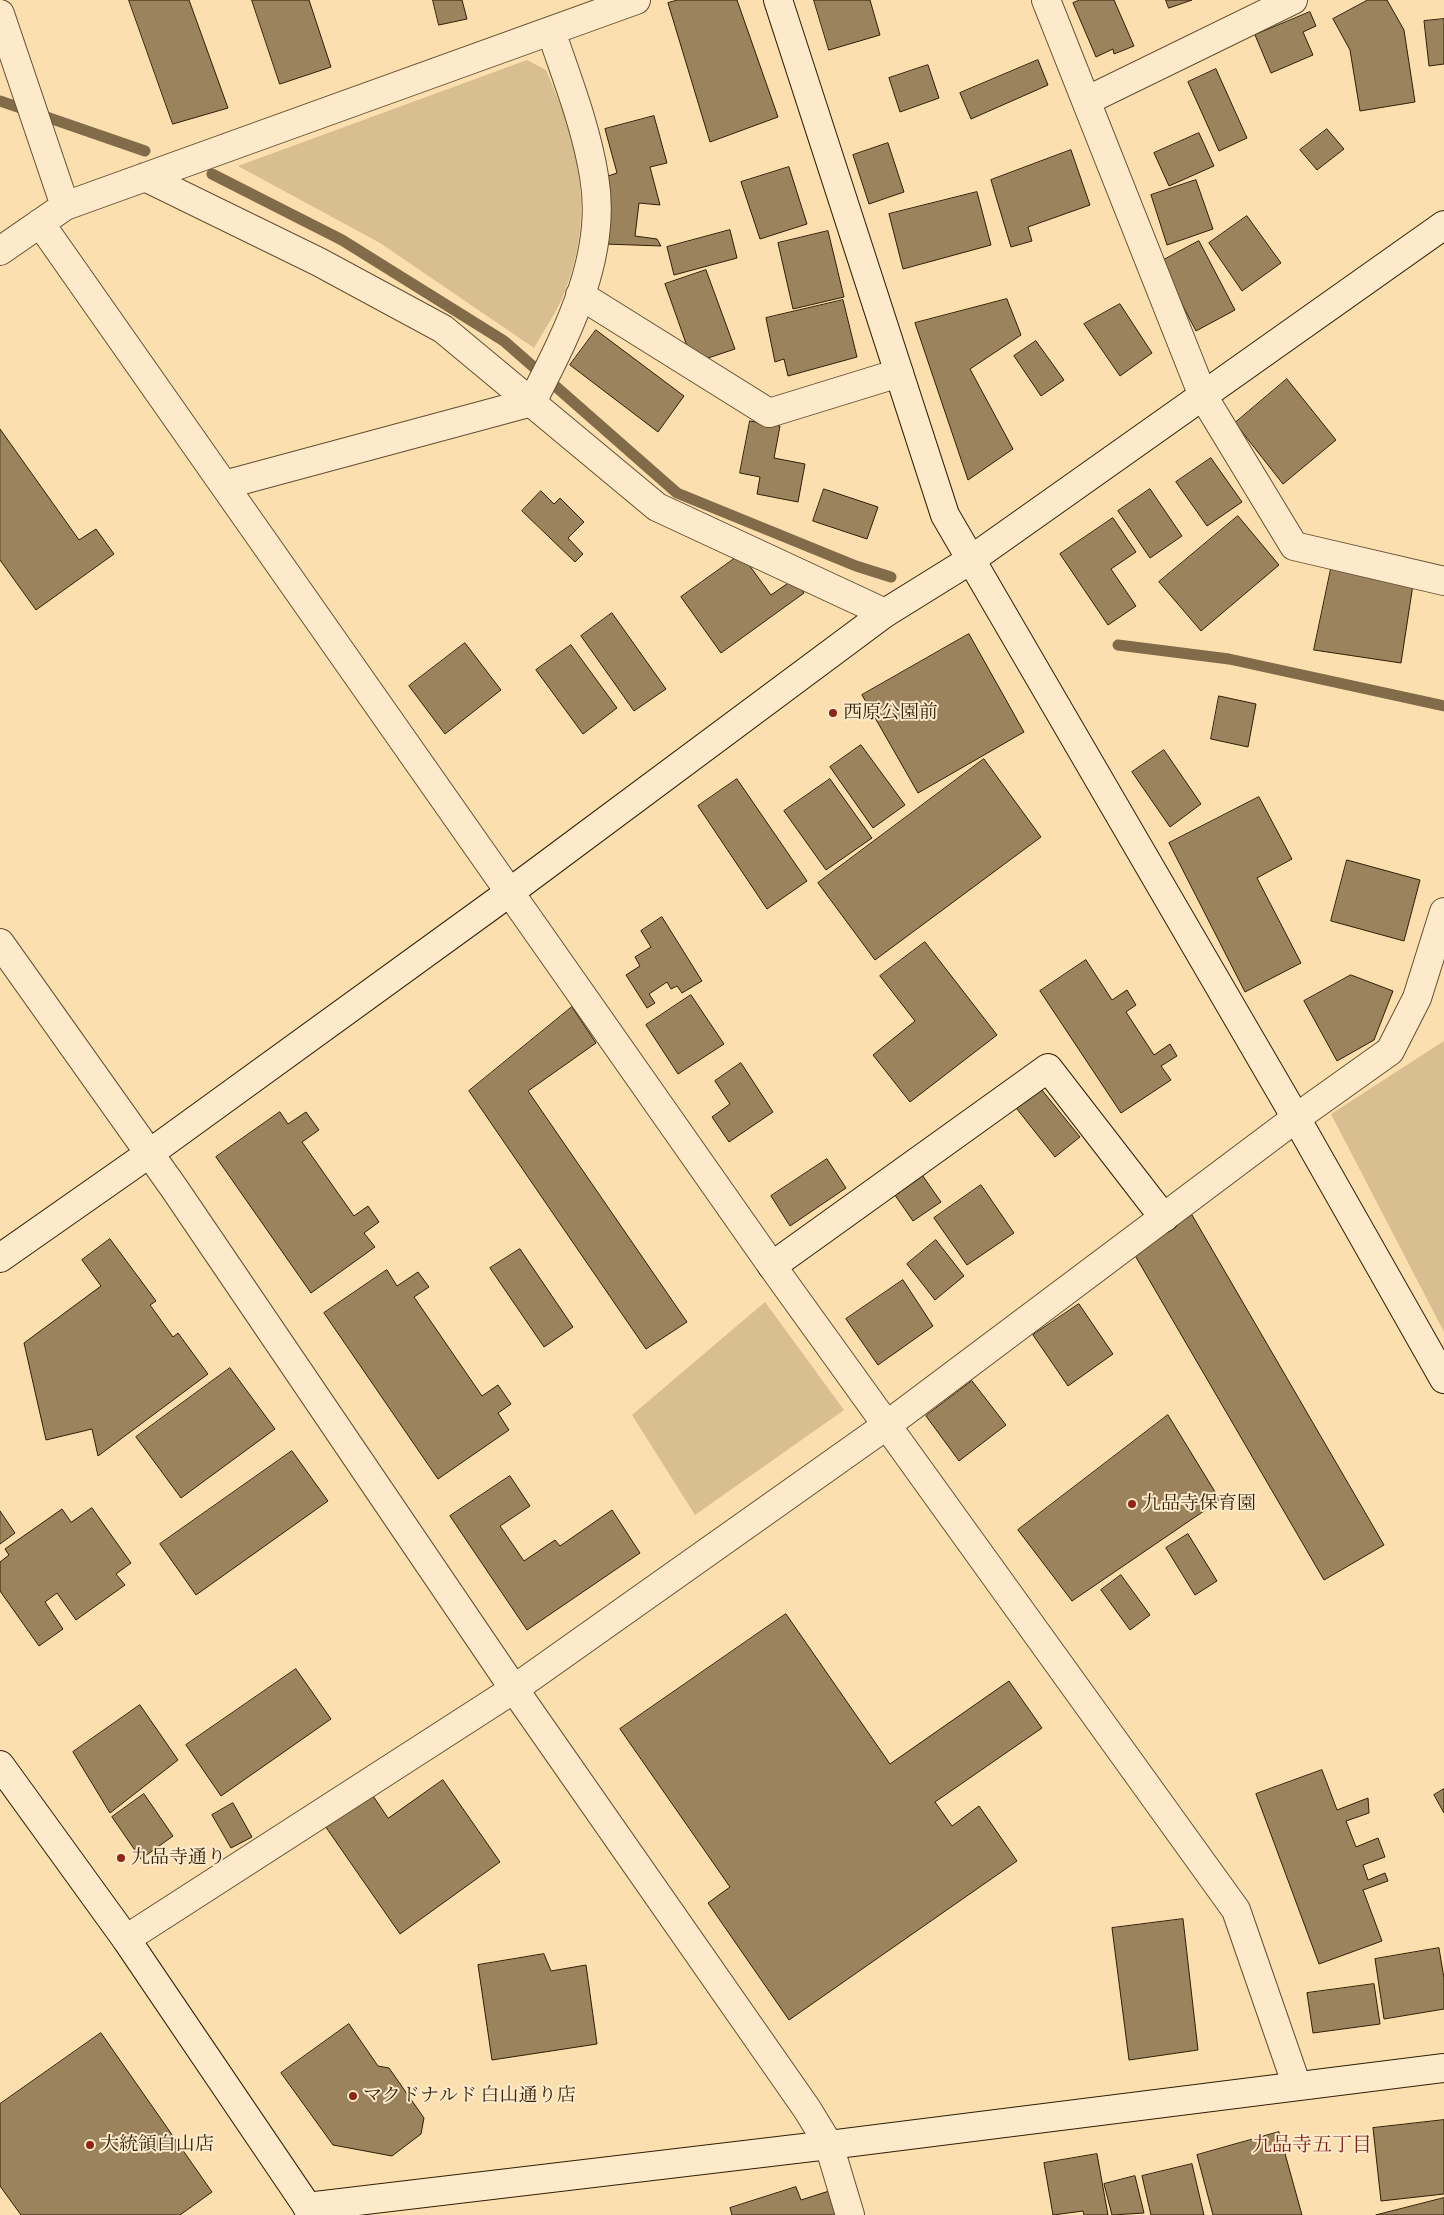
<!DOCTYPE html>
<meta charset="utf-8">
<style>
body{margin:0}
canvas{display:block;background:#fcdfaf}
</style>
<canvas width="1444" height="2215"></canvas>
<script>
const ctx = document.querySelector('canvas').getContext('2d');
ctx.lineJoin = 'round';
function fill(path, color) { ctx.fillStyle = color; ctx.fill(path, 'evenodd'); }
function trace(path, color, width, dash) { ctx.strokeStyle = color; ctx.lineWidth = width; ctx.lineCap = dash ? 'butt' : 'round'; ctx.setLineDash(dash || []); ctx.stroke(path); }
function drawText(font, color, halo, rows, align = 'center') {
  ctx.font = font + ' Alegreya,"Noto Serif JP",serif'; ctx.lineWidth = 4; ctx.setLineDash([]); ctx.textBaseline = 'middle'; ctx.strokeStyle = halo; ctx.fillStyle = color; for (const [text, x, y, turn = 0] of rows) {
    ctx.save(); ctx.translate(x, y); ctx.rotate((+turn || 0) * Math.PI / 180); ctx.textAlign = isNaN(turn) ? turn : align; if (halo) ctx.strokeText(text, 0, 0); ctx.fillText(text, 0, 0); ctx.restore();
  }
}
fill(new Path2D(`
 M527,60L546,70C578,143 596,213 565,291C558,311 544,330 534,348L380,243L238,166Z
 M1444,1041V1332L1331,1114Z
 M765,1302L844,1410L695,1515L632,1415Z`), '#d9be92');
trace(new Path2D(`
 M0,101L145,151
 M212,174L342,240L504,341L677,493L856,566L891,577
 M1118,645L1229,659L1444,706`), '#816b48', 11);
const building = new Path2D(`
 M129,0H189L228,108L173,124Z
 M252,0H309L331,67L280,84Z
 M433,0H462L467,19L439,25Z
 M678,0H737L778,117L710,142L668,3Z
 M814,0H870L880,35L829,50Z
 M1080,0H1114L1134,46L1114,54L1113,49L1096,57L1073,3Z
 M1166,0H1192L1169,8Z
 M1368,0H1387L1404,30L1415,102L1360,111L1350,50L1333,19Z
 M1310,12L1316,26L1303,32L1313,55L1271,73L1255,35Z
 M1444,19V64L1429,66L1424,21Z
 M1038,60L1048,85L971,119L960,93Z
 M928,65L939,98L900,112L889,78Z
 M1216,69L1247,138L1219,151L1188,82Z
 M654,116L667,163L650,167L660,205L639,203L635,236L657,239L661,246L605,244L608,176L617,173L605,129Z
 M1327,129L1344,149L1317,170L1300,150Z
 M1199,133L1214,166L1169,186L1154,153Z
 M888,143L904,192L869,204L853,155Z
 M1071,150L1090,205L1028,227L1032,241L1011,247L991,180Z
 M789,167L807,224L760,239L741,182Z
 M1196,180L1213,229L1167,245L1151,195Z
 M977,192L991,245L903,269L889,214Z
 M1247,216L1281,263L1242,291L1209,243Z
 M730,230L737,258L674,275L667,247Z
 M828,231L844,297L793,309L778,243Z
 M1199,241L1235,310L1196,331L1160,262Z
 M706,270L735,349L693,363L665,284Z
 M1007,299L1021,335L970,369L1013,449L968,480L915,323Z
 M843,300L857,357L788,376L784,359L775,362L766,318Z
 M1120,304L1152,353L1120,376L1084,324Z
 M596,330L684,396L658,432L570,365Z
 M1036,341L1064,380L1041,396L1014,356Z
 M1287,379L1336,440L1283,484L1235,423Z
 M750,421L780,426L774,458L805,464L798,502L757,494L760,477L740,473Z
 M0,429L79,540L96,529L114,554L36,610L0,560Z
 M1211,458L1242,502L1207,526L1176,482Z
 M824,489L878,507L867,539L813,521Z
 M1150,489L1182,536L1150,558L1118,511Z
 M541,491L554,504L560,498L584,522L568,538L583,554L575,562L522,511Z
 M1238,516L1279,565L1201,631L1159,582Z
 M1113,518L1136,552L1111,569L1136,606L1108,625L1060,554Z
 M741,554L771,595L794,579L804,593L721,653L681,597Z
 M1332,564L1414,578L1401,663L1314,650Z
 M612,613L666,689L634,711L581,636Z
 M969,634L1024,732L918,793L862,695Z
 M465,643L501,690L445,734L409,686Z
 M571,645L617,708L583,734L536,670Z
 M1219,696L1256,704L1248,747L1211,739Z
 M861,745L905,805L873,828L830,767Z
 M1164,750L1201,804L1170,827L1132,772Z
 M984,759L1041,837L875,960L818,883Z
 M737,779L807,881L767,909L698,806Z
 M830,779L872,838L826,870L784,811Z
 M1259,797L1292,859L1257,878L1301,963L1245,992L1169,843Z
 M1347,860L1420,880L1404,941L1331,921Z
 M662,917L702,981L682,993L677,986L671,989L667,982L649,994L655,1003L647,1008L626,975L640,966L635,957L651,947L641,931Z
 M925,942L997,1035L910,1102L873,1055L915,1021L880,976Z
 M1086,960L1112,1000L1127,990L1136,1005L1126,1012L1154,1055L1170,1044L1177,1056L1161,1066L1171,1080L1121,1113L1040,991Z
 M1351,975L1393,991L1374,1040L1337,1061L1304,1001Z
 M691,995L724,1044L678,1074L646,1025Z
 M572,1007L596,1043L528,1091L687,1322L646,1349L469,1091Z
 M741,1063L773,1112L729,1142L712,1117L730,1104L715,1081Z
 M1037,1084L1080,1137L1055,1157L1013,1104Z
 M280,1112L288,1124L306,1112L319,1130L302,1142L354,1216L368,1206L379,1222L364,1233L375,1247L311,1293L216,1157Z
 M827,1159L846,1188L790,1226L771,1196Z
 M918,1169L941,1202L913,1221L890,1188Z
 M981,1185L1014,1233L967,1265L934,1218Z
 M1192,1215L1384,1545L1324,1580L1133,1252Z
 M110,1239L156,1301L150,1305L173,1337L178,1333L208,1374L98,1456L92,1429L46,1440L24,1343L101,1286L82,1260Z
 M936,1240L964,1276L935,1300L907,1264Z
 M520,1249L573,1327L544,1347L490,1268Z
 M387,1270L397,1286L418,1272L429,1287L414,1297L482,1396L498,1385L511,1404L498,1413L509,1430L438,1479L324,1313Z
 M903,1280L933,1326L878,1365L846,1319Z
 M1079,1304L1113,1354L1068,1386L1033,1335Z
 M230,1368L275,1429L181,1498L136,1437Z
 M972,1381L1006,1425L959,1461L926,1416Z
 M1168,1415L1220,1500L1072,1601L1018,1530Z
 M292,1451L328,1501L196,1595L160,1544Z
 M510,1476L530,1506L500,1526L524,1561L555,1540L560,1546L612,1510L640,1553L527,1630L450,1516Z
 M92,1508L131,1563L116,1574L125,1585L76,1620L57,1593L45,1602L63,1629L39,1646L0,1591V1562L9,1555L5,1549L62,1509L71,1522Z
 M0,1511L15,1533L0,1544Z
 M1188,1534L1217,1581L1195,1595L1166,1548Z
 M1121,1575L1150,1615L1130,1630L1101,1590Z
 M786,1614L890,1764L1009,1681L1042,1728L935,1802L952,1826L979,1806L1017,1861L789,2020L708,1903L730,1887L620,1729Z
 M296,1669L331,1719L221,1796L186,1745Z
 M140,1705L178,1760L110,1813L73,1752Z
 M1322,1770L1337,1810L1368,1798L1369,1813L1346,1821L1356,1847L1378,1838L1385,1857L1363,1865L1368,1880L1385,1873L1388,1881L1363,1890L1382,1941L1319,1964L1256,1794Z
 M443,1780L500,1862L400,1934L323,1823L369,1790L388,1818Z
 M1444,1789V1813L1434,1795Z
 M144,1794L173,1836L141,1859L112,1817Z
 M233,1803L252,1837L231,1848L212,1815Z
 M1183,1919L1198,2050L1129,2060L1112,1928Z
 M1439,1948L1444,1978V2009L1384,2019L1375,1959Z
 M544,1954L551,1971L586,1965L597,2044L492,2060L478,1965Z
 M1374,1984L1380,2024L1313,2033L1307,1993Z
 M349,2024L378,2066L389,2068L424,2118L421,2134L392,2156L333,2145L281,2073Z
 M101,2033L212,2192L180,2215H21L0,2186V2104Z
 M1444,2120V2194L1381,2201L1373,2128Z
 M1279,2132L1302,2215H1213L1197,2155Z
 M1097,2154L1108,2215H1084L1083,2211L1053,2215L1044,2163Z
 M1192,2164L1204,2215H1151L1142,2176Z
 M1135,2176L1144,2213L1112,2215L1104,2184Z
 M796,2187L801,2200L829,2191L836,2215H732L730,2208Z
 M1444,2198V2215H1376Z`);
fill(building, '#9a835d');
trace(building, '#301f05', 1);
const street = new Path2D(`
 M1046,0L1203,396L1294,546L1444,581
 M0,14L65,206
 M1086,101L1293,0
 M145,177L319,262L443,329L657,507L885,613
 M40,223L772,1266L1236,1910L1297,2086
 M0,251L65,206L636,0
 M580,295L769,413L899,373
 M224,485L532,402C567,333 608,256 594,176C586,126 567,79 551,31
 M0,943L174,1188L514,1689L807,2109L829,2145L850,2215
 M126,1939L514,1689L887,1425L1296,1118L1390,1051L1417,998L1444,912`);
const secondary = new Path2D(`
 M778,0L945,515L1296,1118L1444,1379
 M0,1258L150,1153L510,892L885,613L972,559L1444,225
 M772,1266L1048,1068L1164,1218
 M0,1765L126,1939L313,2215
 M307,2207L829,2145L1444,2068`);
trace(street, '#634f30', 30);
trace(secondary, '#301f05', 30);
trace(street, '#fdeacb', 28);
trace(secondary, '#fdeacb', 28);
for (const [x, y, r, color] of [
 [833,713,5,"#8f2418"],
 [1132,1504,5,"#8f2418"],
 [121,1858,5,"#8f2418"],
 [353,2096,5,"#8f2418"],
 [90,2145,5,"#8f2418"]
]) { const dot = new Path2D(); dot.arc(x, y, r, 0, 2 * Math.PI); ctx.fillStyle = color; ctx.fill(dot); trace(dot, '#fdeacb', 2); }
drawText('19px', '#301f05', '#fdeacb', [
 ["西原公園前",843,713],
 ["九品寺保育園",1142,1504],
 ["九品寺通り",131,1858],
 ["マクドナルド 白山通り店",363,2096],
 ["大統領白山店",100,2145]
], 'left');
drawText('20px', '#7a1f14', '#fdeacb', [
 ["九品寺五丁目",1312,2146]
]);
</script>
